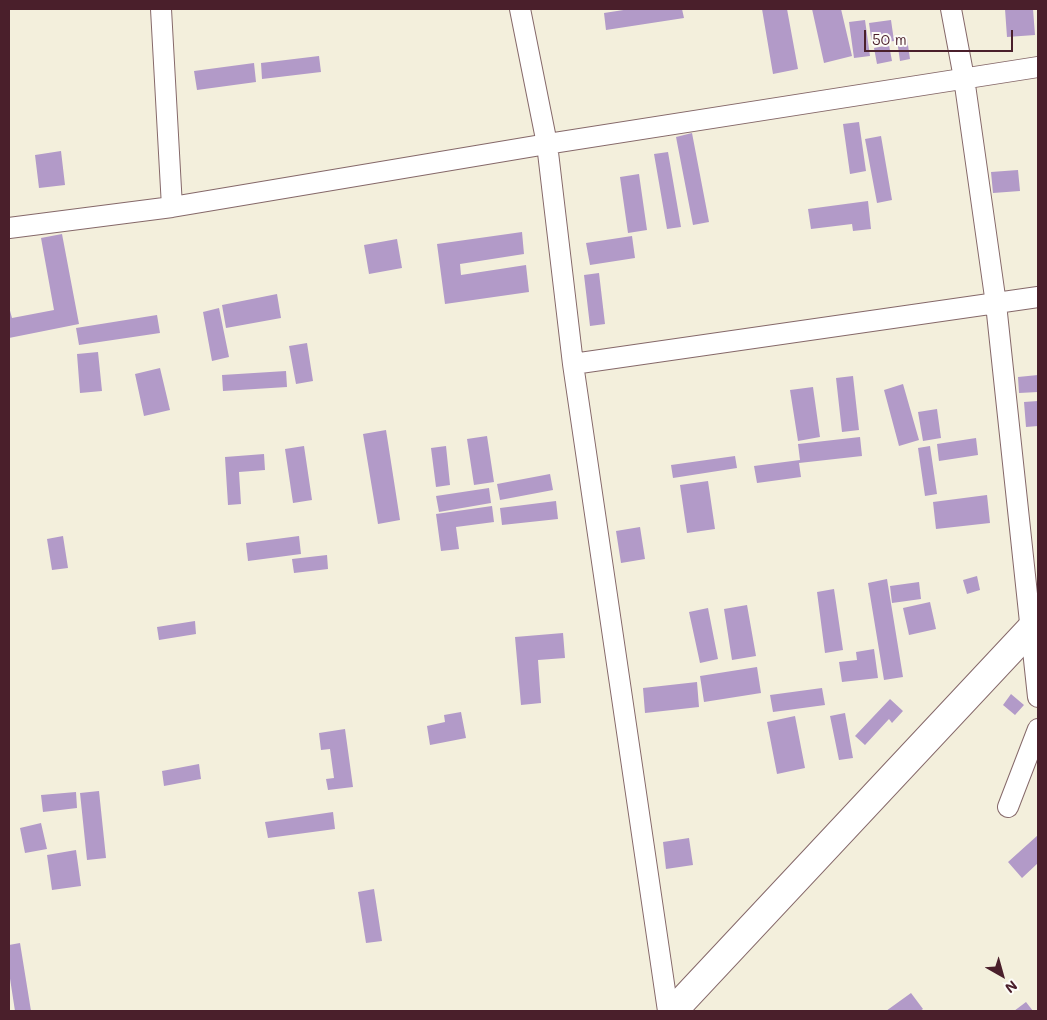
<!DOCTYPE html>
<html>
<head>
<meta charset="utf-8">
<style>
	body { margin:0 }
	#map { position:relative; width:1047px; height:1020px; overflow:hidden; background:#f3efdc; font-family:Mali,sans-serif }
	canvas { display:block }
	.frame { position:absolute; inset:0; border:10px solid #4a1f2b; pointer-events:none }
	.north { position:absolute; left:977px; top:950px; width:50px; height:50px; -webkit-text-stroke:4px #fdfcf7; paint-order:stroke; rotate:142deg; font-size:14px; font-weight:700; line-height:20px; text-align:center; color:#4a1f2b }
	.north::after { content:''; display:block; margin:auto; width:18px; height:22px; background:#4a1f2b; clip-path:polygon(50% 0,100% 100%,50% 72%,0 100%) }
	.scale { position:absolute; left:864px; top:30px; width:149px; height:22px; box-sizing:border-box; border:2px solid #4a1f2b; border-top:0; padding-left:6px; font-size:15px; line-height:18px; white-space:nowrap; color:#4a1f2b; -webkit-text-stroke:4px #fdfcf7; paint-order:stroke }
</style>
</head>
<body>
<div id="map">
<canvas width="1047" height="1020"></canvas>
<div class="frame"></div>
<div class="north">N</div>
<div class="scale">50 m</div>
</div>
<script>
const g = document.querySelector('canvas').getContext('2d');
g.lineJoin = 'round';
function fill(path, color) { g.fillStyle = color; g.fill(path, 'evenodd'); }
const poly = rows => new Path2D(rows.map(r => 'M' + r).join(''));
function trace(path, color, width, dash) { g.strokeStyle = color; g.lineWidth = width; g.lineCap = dash ? 'butt' : 'round'; g.setLineDash(dash || []); g.stroke(path); }
const building = poly([
	[630,9,682,9,684,18,606,30,604,13],
	[762,9,787,9,798,69,773,74],
	[812,9,841,9,852,56,824,63],
	[1005,9,1033,9,1035,35,1007,37],
	[865,20,870,56,854,58,849,22],
	[891,20,894,41,872,44,869,23],
	[907,38,910,59,900,61,897,40],
	[889,45,892,61,877,64,874,48],
	[319,56,321,72,262,79,261,63],
	[254,63,256,82,197,90,194,71],
	[859,122,866,171,850,174,843,124],
	[692,133,709,222,693,225,676,137],
	[881,136,892,200,877,203,865,139],
	[61,151,65,185,39,188,35,155],
	[668,152,681,227,667,229,654,154],
	[1018,170,1020,191,993,193,991,172],
	[639,174,647,230,628,233,620,177],
	[868,201,871,229,853,231,852,224,811,229,808,209],
	[522,232,524,254,460,264,461,275,526,265,529,292,445,304,437,244],
	[62,234,79,324,9,338,9,307,12,318,54,310,41,238],
	[632,236,635,258,590,265,586,243],
	[397,239,402,268,369,274,364,245],
	[599,273,605,324,590,326,584,275],
	[277,294,281,318,226,328,222,305],
	[219,308,229,357,212,361,203,312],
	[157,315,160,333,79,345,76,328],
	[307,343,313,381,296,384,289,346],
	[98,352,102,391,80,393,77,354],
	[160,368,170,410,144,416,135,374],
	[286,371,287,387,223,391,222,375],
	[1038,375,1038,392,1019,393,1018,377],
	[853,376,859,430,842,432,836,378],
	[903,384,919,440,899,446,884,390],
	[813,387,820,437,798,441,790,390],
	[1038,401,1038,426,1026,427,1024,402],
	[937,409,941,438,923,441,918,412],
	[386,430,400,520,378,524,363,434],
	[487,436,494,482,474,485,467,439],
	[860,437,862,456,799,463,801,477,757,483,754,466,800,460,798,444],
	[976,438,978,455,939,461,937,444],
	[304,446,312,500,293,503,285,449],
	[446,446,450,485,436,487,431,448],
	[930,446,937,494,925,496,918,448],
	[264,454,265,470,239,472,241,504,228,505,225,457],
	[735,456,737,468,673,478,671,465],
	[550,474,553,490,500,500,497,484],
	[708,481,715,529,687,533,680,485],
	[489,488,491,503,439,512,436,496],
	[987,495,990,523,936,529,933,502],
	[556,501,558,519,502,525,500,508],
	[492,506,494,522,456,527,459,549,441,551,436,514],
	[640,527,645,559,621,563,616,531],
	[63,536,68,568,52,570,47,539],
	[299,536,301,554,248,561,246,543],
	[327,555,328,569,294,573,292,559],
	[977,576,980,590,967,594,963,580],
	[887,579,903,677,884,680,868,583],
	[919,582,921,599,892,603,890,586],
	[834,589,843,650,825,653,817,592],
	[930,602,936,629,909,635,903,608],
	[747,605,756,656,732,660,724,609],
	[708,608,718,659,700,663,689,612],
	[195,621,196,634,159,640,157,627],
	[563,633,565,658,538,660,541,703,521,705,515,637],
	[874,649,878,678,842,682,839,662,857,660,856,652],
	[757,667,761,693,704,702,700,676],
	[697,682,699,707,645,713,643,688],
	[822,688,825,705,773,712,770,695],
	[1011,694,1024,705,1015,715,1003,705],
	[890,699,903,711,892,723,889,719,865,745,855,736],
	[461,712,466,738,430,745,427,726,445,722,444,715],
	[845,713,853,758,839,760,830,716],
	[795,716,805,768,777,774,767,722],
	[345,729,353,787,328,790,326,779,334,778,330,749,321,750,319,733],
	[199,764,201,779,164,786,162,771],
	[99,791,106,858,87,860,80,793],
	[76,792,77,808,43,812,41,795],
	[333,812,335,829,268,838,265,822],
	[41,823,47,849,25,853,20,828],
	[1038,835,1038,863,1022,878,1008,862],
	[689,838,693,865,666,869,663,842],
	[76,850,81,886,52,890,47,855],
	[374,889,382,941,366,943,358,892],
	[20,943,31,1011,15,1011,9,972,9,945],
	[911,993,923,1009,920,1011,886,1011],
	[1026,1002,1033,1011,1014,1011]
]);
const street = poly([
	[161,9,172,207],
	[520,9,547,144,573,364,668,1011],
	[951,9,964,78,996,304,1038,697],
	[9,228,172,207,547,144,1038,67],
	[573,364,1038,297],
	[1008,807,1038,729]
]);
const primary = poly([
	[673,1011,1038,621]
]);
fill(building, '#b29ac8');
trace(street, '#856869', 22);
trace(primary, '#856869', 30);
trace(street, '#fff', 20);
trace(primary, '#fff', 28);
</script>
</body>
</html>
